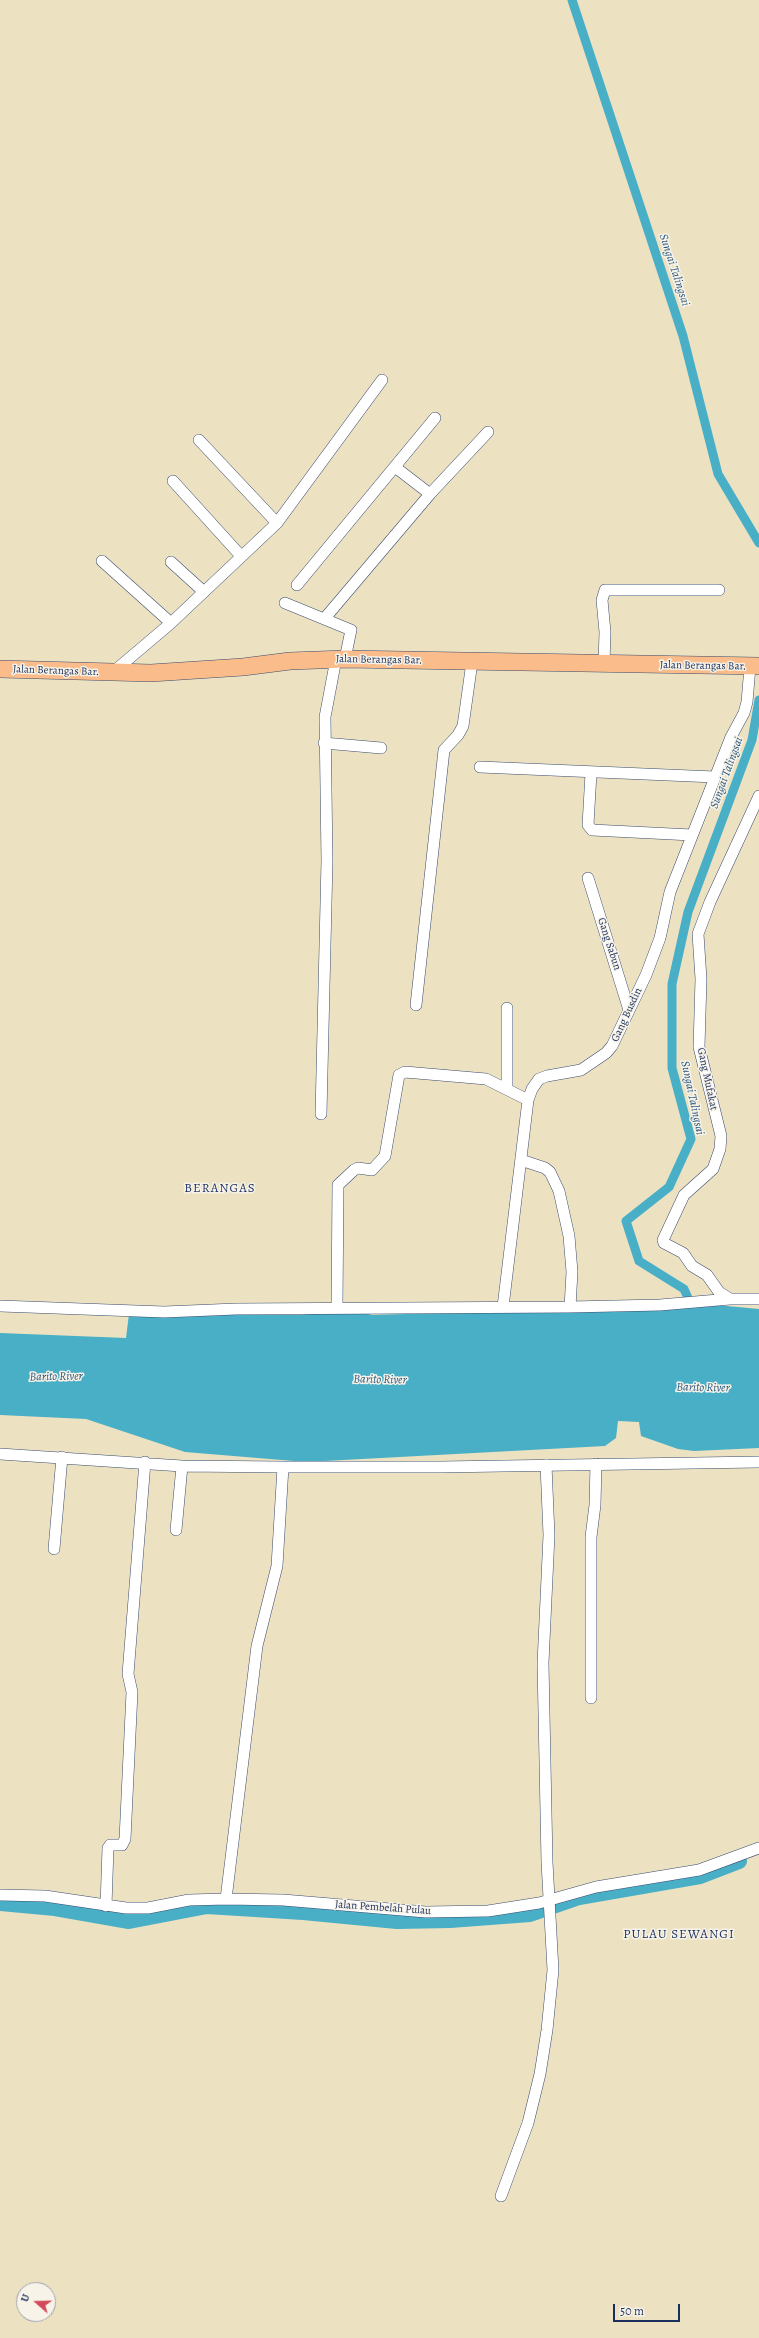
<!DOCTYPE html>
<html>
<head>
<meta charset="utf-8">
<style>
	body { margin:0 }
	#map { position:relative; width:759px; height:2338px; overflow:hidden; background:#ece2c2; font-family:Alegreya,serif }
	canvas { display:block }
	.north { position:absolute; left:16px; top:2282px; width:40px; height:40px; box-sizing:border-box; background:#f7f3e8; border:1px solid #9fa5b1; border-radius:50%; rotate:290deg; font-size:11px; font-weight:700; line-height:16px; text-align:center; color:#1b2f5e }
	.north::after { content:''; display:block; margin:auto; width:14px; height:18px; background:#d1495b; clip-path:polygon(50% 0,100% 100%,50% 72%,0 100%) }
	.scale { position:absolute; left:613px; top:2304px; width:67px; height:18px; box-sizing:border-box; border:2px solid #1b2f5e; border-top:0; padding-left:5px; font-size:12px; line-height:14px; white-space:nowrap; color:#1b2f5e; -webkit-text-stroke:3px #f7f3e8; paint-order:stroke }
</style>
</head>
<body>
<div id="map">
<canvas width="759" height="2338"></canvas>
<div class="north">U</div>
<div class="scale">50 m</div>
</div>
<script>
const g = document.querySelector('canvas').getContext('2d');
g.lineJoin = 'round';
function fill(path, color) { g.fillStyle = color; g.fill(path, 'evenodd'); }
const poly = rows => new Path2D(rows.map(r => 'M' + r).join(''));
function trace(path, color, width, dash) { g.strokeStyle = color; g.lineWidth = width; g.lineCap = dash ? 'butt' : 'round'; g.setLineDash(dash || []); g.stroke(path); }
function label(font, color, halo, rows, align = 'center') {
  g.font = font + ' Alegreya,serif'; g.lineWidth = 3; g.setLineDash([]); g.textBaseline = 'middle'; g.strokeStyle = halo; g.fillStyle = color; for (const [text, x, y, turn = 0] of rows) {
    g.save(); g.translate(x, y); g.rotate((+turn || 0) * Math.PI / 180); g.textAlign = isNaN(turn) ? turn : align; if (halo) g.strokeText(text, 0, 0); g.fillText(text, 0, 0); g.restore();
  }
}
const water = poly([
	[716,1305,759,1309,759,1448,694,1451,678,1449,641,1436,639,1422,618,1421,616,1438,605,1446,306,1462,185,1452,86,1419,0,1415,0,1333,126,1338,129,1314,300,1315,354,1310,372,1315]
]);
const canal = poly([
	[572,0,683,336,718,474,759,543],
	[692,1307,684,1289,639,1261,626,1221,669,1187,691,1139,672,1068,672,984,688,912,752,740,759,700]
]);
const river = poly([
	[0,1903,55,1908,129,1921,207,1906,303,1912,397,1921,450,1920,530,1914,579,1897,700,1876,739,1861]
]);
const street = poly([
	[199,440,277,523],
	[395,467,430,494],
	[173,481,241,556],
	[102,561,171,623],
	[171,562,204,592],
	[297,585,435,418],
	[285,603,351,630,345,659],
	[325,618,430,494,488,432],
	[604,664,605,632,602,600,605,590,719,590],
	[112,673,171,623,277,523,382,380],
	[324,743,381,748],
	[480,767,715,777],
	[591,773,588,825,592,830,692,835],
	[588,878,629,1010],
	[416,1005,444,750,458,735,463,726,472,662],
	[507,1008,507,1088],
	[321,1114,327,861,325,717,336,659],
	[521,1160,545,1168,550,1172,559,1191,569,1236,572,1272,570,1307],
	[730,1299,719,1292,707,1275,692,1266,683,1253,664,1243,663,1240,684,1195,713,1169,720,1149,721,1136,699,1047,701,979,698,934,710,902,759,796],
	[0,1306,164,1312,236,1309,570,1307,660,1305,730,1299,759,1299],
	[503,1307,528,1100,532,1089,539,1079,547,1076,581,1070,606,1053,612,1046,646,975,660,938,670,892,731,737,744,713,747,702,750,667],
	[337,1308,338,1185,354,1170,358,1168,372,1170,385,1156,399,1075,405,1072,486,1079,528,1100],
	[0,1454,182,1466,283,1467,440,1467,759,1462],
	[176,1530,182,1466],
	[54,1549,62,1457],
	[591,1698,591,1537,595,1505,596,1464],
	[0,1895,45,1896,126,1908,148,1908,189,1900,226,1899,283,1900,426,1912,488,1911,539,1903,596,1887,699,1870,759,1848],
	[226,1899,257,1646,277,1566,283,1467],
	[106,1906,108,1848,110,1845,122,1845,125,1839,132,1692,128,1674,145,1462],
	[501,2196,528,2123,540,2074,547,2030,553,1970,547,1862,543,1663,549,1535,546,1465]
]);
const primary = poly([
	[0,669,151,673,243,667,290,661,345,659,759,666]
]);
const streetNames = [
	["Jalan Berangas Bar.",379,660,1],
	["Jalan Berangas Bar.",703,666,1],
	["Jalan Berangas Bar.",56,671,2],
	["Gang Sabun",609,944,72],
	["Gang Busdin",627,1015,-65],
	["Gang Mufakat",707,1079,78],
	["Jalan Pembelah Pulau",383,1908,4]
];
const waterNames = [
	["Sungai Talingsai",674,270,72],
	["Sungai Talingsai",727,773,-70],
	["Sungai Talingsai",692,1098,78],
	["Barito River",56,1377,-1],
	["Barito River",380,1380,1],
	["Barito River",703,1388,1]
];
const quarterNames = [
	["BERANGAS",220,1189],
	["PULAU SEWANGI",679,1935]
];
fill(water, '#48afc7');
trace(canal, '#48afc7', 9);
trace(river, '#48afc7', 16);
trace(street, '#3a4a6d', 12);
trace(primary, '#3a4a6d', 18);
trace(street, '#fff', 11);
trace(primary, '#f9bc8a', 17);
label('11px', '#1b2f5e', '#f7f3e8', streetNames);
label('italic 12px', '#28557e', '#f7f3e8', waterNames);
g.letterSpacing = '1px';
label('13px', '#1b2f5e', '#f7f3e8', quarterNames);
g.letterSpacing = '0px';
</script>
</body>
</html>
